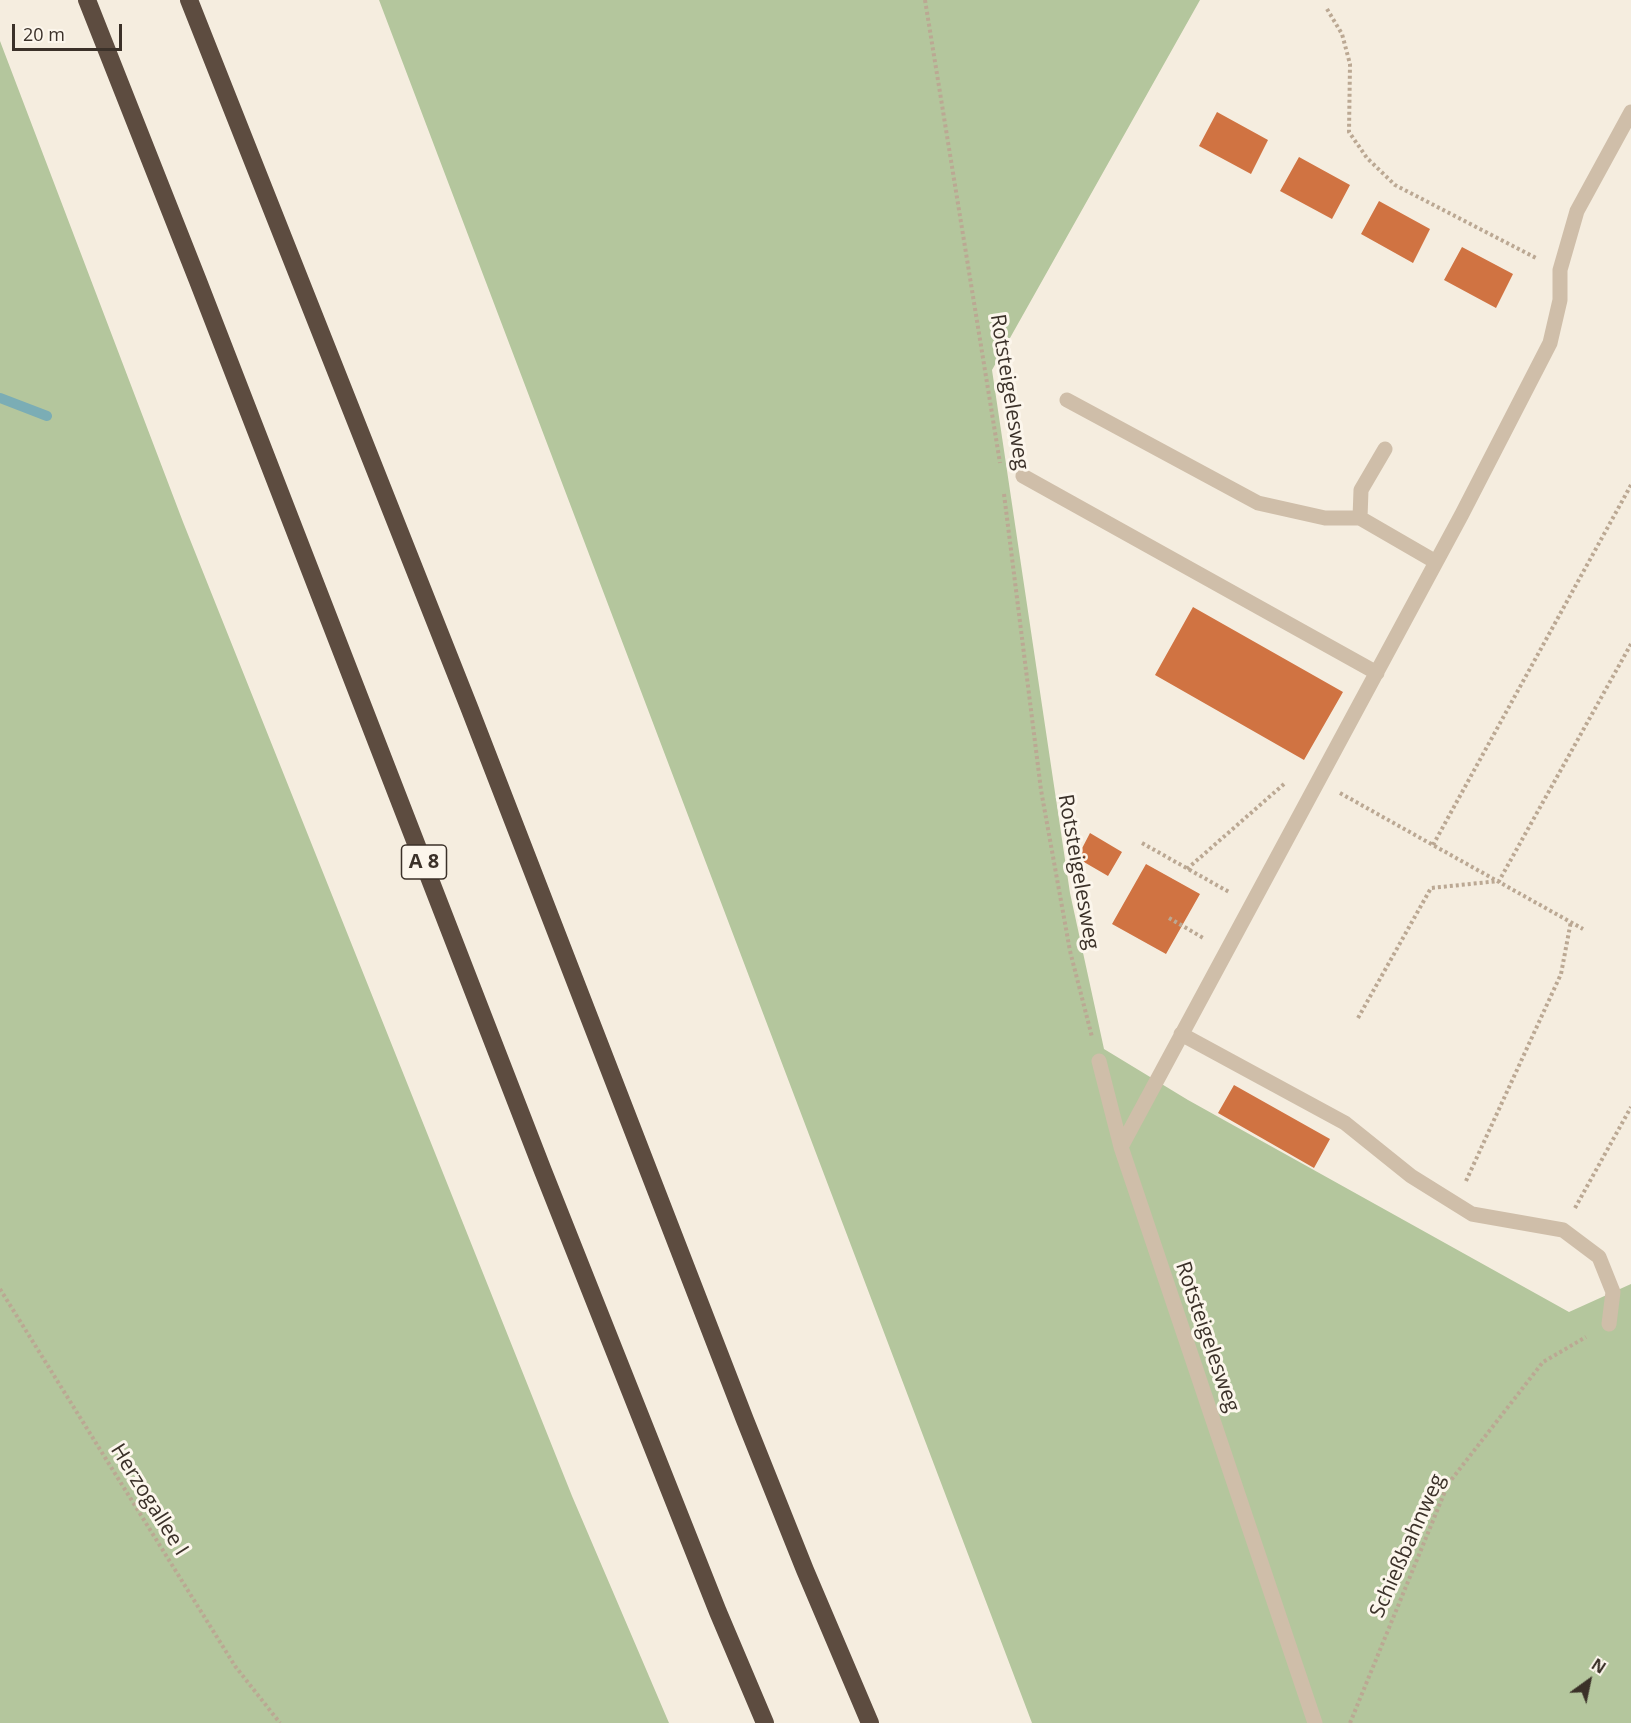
<!DOCTYPE html>
<html>
<head>
<meta charset="utf-8">
<style>
	body { margin:0 }
	#map { position:relative; width:1631px; height:1723px; overflow:hidden; background:#f5eddf; font-family:"Open Sans",sans-serif }
	canvas { display:block }
	.north { position:absolute; left:1559px; top:1651px; width:60px; height:60px; -webkit-text-stroke:4px #fcf6ec; paint-order:stroke; rotate:33deg; font-size:16px; font-weight:700; line-height:24px; text-align:center; color:#3b3129 }
	.north::after { content:''; display:block; margin:auto; width:21px; height:27px; background:#3b3129; clip-path:polygon(50% 0,100% 100%,50% 72%,0 100%) }
	.scale { position:absolute; left:12px; top:24px; width:110px; height:27px; box-sizing:border-box; border:3px solid #3b3129; border-top:0; padding-left:8px; font-size:18px; line-height:21px; white-space:nowrap; color:#3b3129; -webkit-text-stroke:4px #fcf6ec; paint-order:stroke }
</style>
</head>
<body>
<div id="map">
<canvas width="1631" height="1723"></canvas>
<div class="north">N</div>
<div class="scale">20 m</div>
</div>
<script>
const g = document.querySelector('canvas').getContext('2d');
g.lineJoin = 'round';
function fill(path, color) { g.fillStyle = color; g.fill(path, 'evenodd'); }
const poly = rows => new Path2D(rows.map(r => 'M' + r).join(''));
function trace(path, color, width, dash) { g.strokeStyle = color; g.lineWidth = width; g.lineCap = dash ? 'butt' : 'round'; g.setLineDash(dash || []); g.stroke(path); }
function label(font, color, halo, rows, align = 'center') {
  g.font = font + ' "Open Sans",sans-serif'; g.lineWidth = 6; g.setLineDash([]); g.textBaseline = 'middle'; g.strokeStyle = halo; g.fillStyle = color; for (const [text, x, y, turn = 0] of rows) {
    g.save(); g.translate(x, y); g.rotate((+turn || 0) * Math.PI / 180); g.textAlign = isNaN(turn) ? turn : align; if (halo) g.strokeText(text, 0, 0); g.fillText(text, 0, 0); g.restore();
  }
}
const green = poly([
	[379,0,1200,0,992,370,1070,893,1104,1049,1188,1100,1569,1312,1631,1284,1631,1723,1032,1723],
	[0,41,183,522,572,1496,669,1723,0,1723]
]);
const stream = poly([
	[0,398,47,416]
]);
const building = poly([
	[1217,112,1268,140,1251,174,1199,146],
	[1299,157,1350,185,1332,219,1280,191],
	[1379,201,1430,229,1413,263,1361,234],
	[1462,247,1513,274,1496,308,1444,280],
	[1193,607,1343,692,1304,760,1155,675],
	[1090,833,1122,852,1108,876,1077,858],
	[1146,864,1200,894,1166,954,1112,924],
	[1234,1085,1330,1139,1314,1168,1218,1113]
]);
const path = poly([
	[925,0,1000,463],
	[1327,9,1342,34,1350,64,1349,132,1367,158,1395,185,1538,259],
	[1004,494,1041,790,1070,951,1092,1037],
	[1340,793,1583,929],
	[1142,843,1229,892],
	[1433,845,1631,485],
	[1187,869,1284,784],
	[1169,918,1205,939],
	[1358,1018,1431,888,1499,881,1631,644],
	[1466,1181,1561,974,1571,921],
	[1575,1208,1631,1107],
	[0,1289,235,1666,280,1723],
	[1350,1723,1448,1484,1543,1362,1586,1337]
]);
const service = poly([
	[1067,400,1258,503,1325,518,1360,518,1436,562],
	[1023,476,1377,673],
	[1360,518,1361,490,1385,449],
	[1181,1034,1345,1123,1411,1176,1472,1214,1563,1230,1599,1257,1613,1292,1609,1324],
	[1099,1061,1121,1147,1315,1723],
	[1121,1147,1462,514,1550,343,1560,300,1560,270,1577,211,1631,112]
]);
const motorway = poly([
	[87,0,198,281,543,1171,718,1612,765,1723],
	[189,0,469,707,745,1420,805,1570,870,1723]
]);
const shields = [
	[424,862,45]
];
const shieldNames = [
	["A 8",424,862]
];
const streetNames = [
	["Rotsteigelesweg",1009,392,81],
	["Rotsteigelesweg",1078,872,80],
	["Rotsteigelesweg",1207,1337,71],
	["Herzogallee I",149,1500,58],
	["Schießbahnweg",1408,1546,-66]
];
fill(green, '#b4c69d');
trace(stream, '#7badb5', 10);
fill(building, '#d07342');
trace(path, '#bba893', 4, [3, 3]);
trace(service, '#cfbea9', 15);
trace(motorway, '#5d4c40', 18);
for (const [x, y, w] of shields) { const box = new Path2D(); box.roundRect(x - w / 2, y - 17, w, 34, 4.5); g.fillStyle = '#fcf6ec'; g.fill(box); trace(box, '#3b3129', 1.5); }
label('bold 20px', '#3b3129', null, shieldNames);
label('21px', '#3b3129', '#fcf6ec', streetNames);
</script>
</body>
</html>
